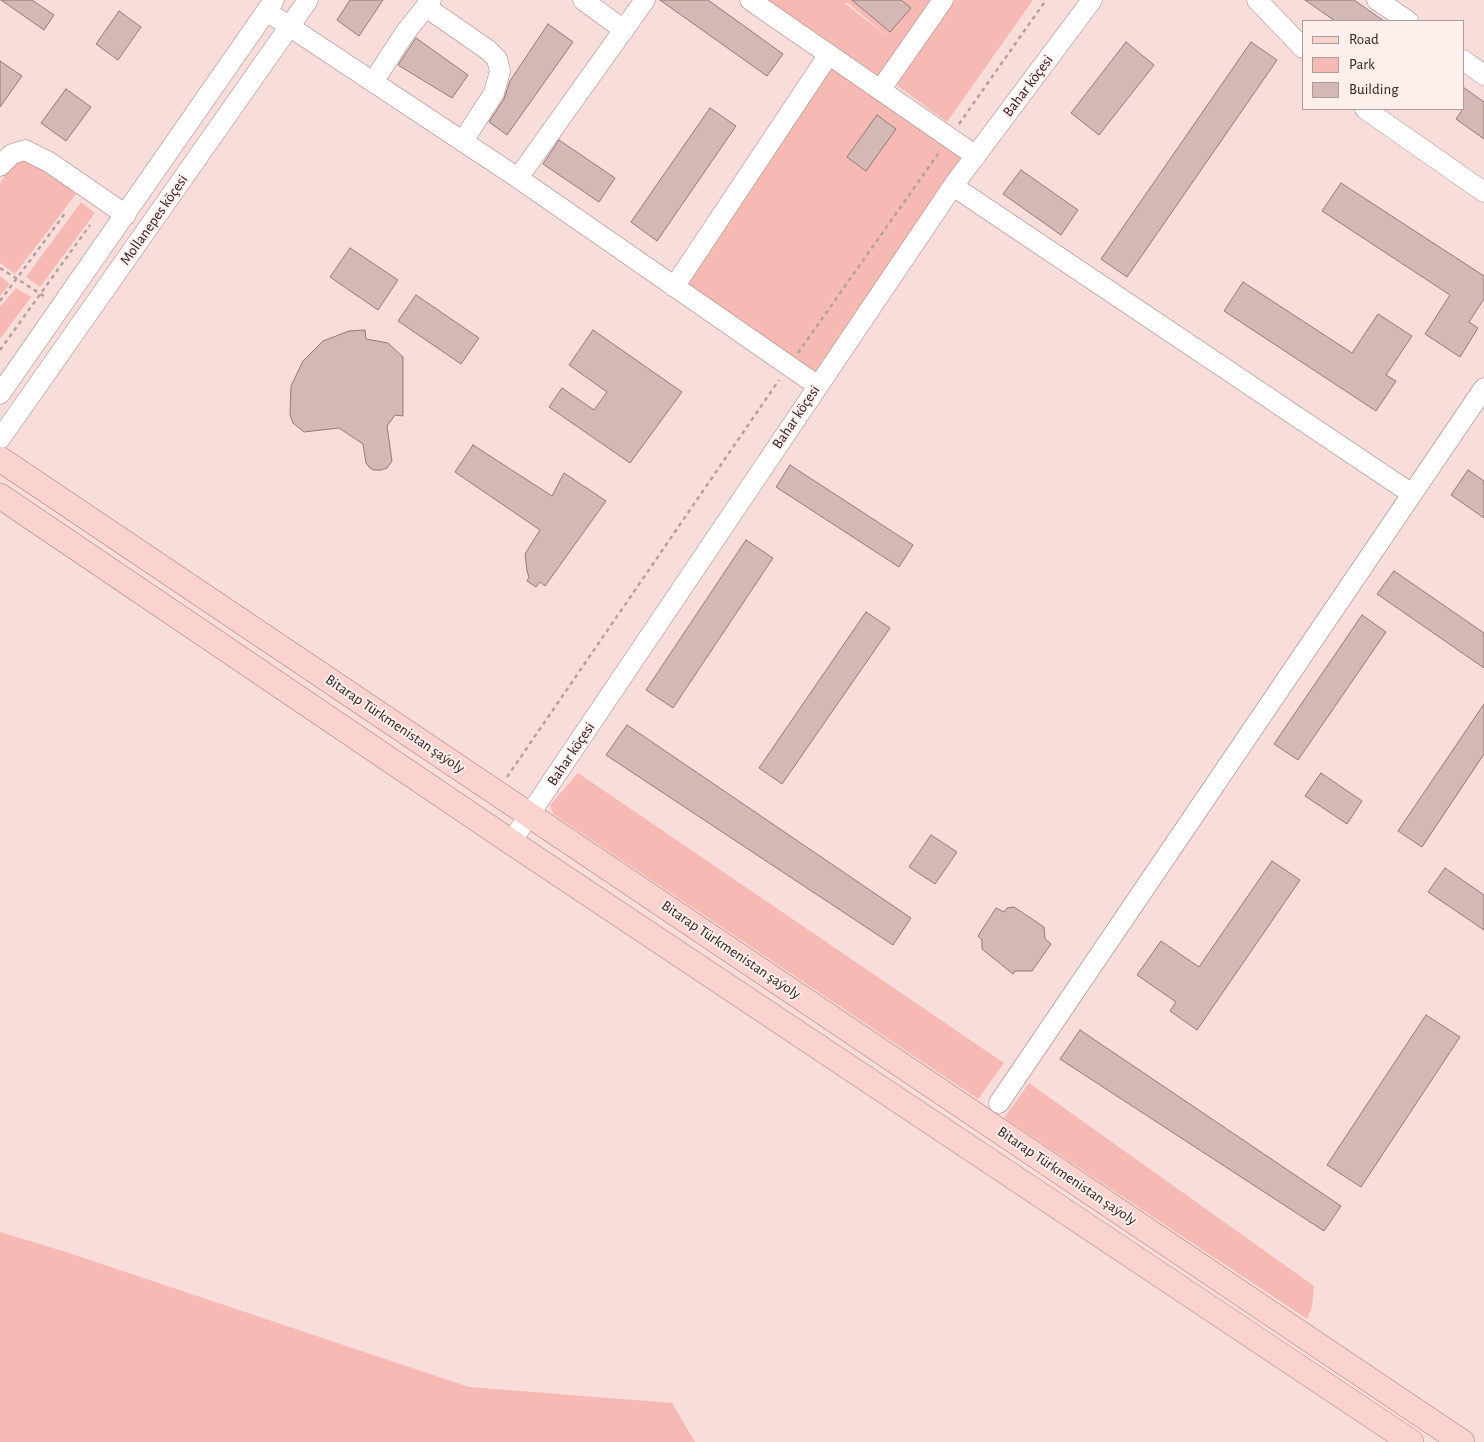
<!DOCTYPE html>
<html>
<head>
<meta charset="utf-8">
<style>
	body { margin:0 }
	#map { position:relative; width:1484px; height:1442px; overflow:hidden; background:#f9dddb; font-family:"Alegreya Sans",sans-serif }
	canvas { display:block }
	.legend { position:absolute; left:1302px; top:20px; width:162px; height:90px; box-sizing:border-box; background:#feeeec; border:1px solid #aa9c9b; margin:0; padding:6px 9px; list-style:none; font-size:15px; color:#2c2221 }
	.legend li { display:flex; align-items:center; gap:10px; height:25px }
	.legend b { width:25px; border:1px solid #aa9c9b }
</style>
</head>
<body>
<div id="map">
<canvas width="1484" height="1442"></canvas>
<ul class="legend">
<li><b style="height:6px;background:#fad2ce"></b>Road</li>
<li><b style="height:14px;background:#f6b9b4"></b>Park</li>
<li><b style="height:14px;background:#d3b8b6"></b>Building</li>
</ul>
</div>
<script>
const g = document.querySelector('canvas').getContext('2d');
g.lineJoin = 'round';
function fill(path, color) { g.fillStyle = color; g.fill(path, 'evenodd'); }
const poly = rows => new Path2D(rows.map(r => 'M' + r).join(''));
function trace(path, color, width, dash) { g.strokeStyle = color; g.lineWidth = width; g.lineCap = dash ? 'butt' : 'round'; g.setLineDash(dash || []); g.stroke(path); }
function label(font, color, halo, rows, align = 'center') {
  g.font = font + ' "Alegreya Sans",sans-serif'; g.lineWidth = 4; g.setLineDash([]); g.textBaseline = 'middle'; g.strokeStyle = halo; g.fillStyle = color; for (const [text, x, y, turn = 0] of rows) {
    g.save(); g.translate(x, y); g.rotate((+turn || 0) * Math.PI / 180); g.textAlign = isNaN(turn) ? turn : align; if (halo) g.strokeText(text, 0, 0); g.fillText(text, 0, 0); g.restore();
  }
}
const green = poly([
	[750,0,943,0,881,89],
	[844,3,848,3,892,40],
	[955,0,1033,0,947,122,895,84],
	[823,59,966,155,816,376,674,280],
	[24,154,76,194,15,274,0,263,0,183,14,161],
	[81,202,95,213,40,287,26,277],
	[0,276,10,284,0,296],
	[16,288,31,297,0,339,0,307],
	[578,773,1004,1063,978,1099,553,814,550,805],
	[1029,1083,1314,1286,1312,1307,1307,1319,1004,1118],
	[0,1232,69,1253,469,1387,672,1403,695,1442,0,1442]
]);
const building = poly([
	[1,0,32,0,54,15,44,30,1,0],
	[350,0,383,0,359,36,337,20,350,0],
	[660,0,708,0,783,54,767,76,660,0],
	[852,0,901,0,911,8,890,32,852,0],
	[1305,0,1354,0,1384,21,1335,21,1305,0],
	[119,11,141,27,118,60,96,44,119,11],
	[548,24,573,42,507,135,489,122,504,99,510,81,548,24],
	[416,38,468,75,452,98,398,65,416,38],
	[1126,42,1154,65,1099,135,1071,113,1126,42],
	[1251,42,1277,60,1127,277,1101,259,1251,42],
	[0,61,22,76,0,107,0,61],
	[1463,87,1484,102,1484,139,1456,119,1463,109,1463,87],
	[66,89,91,107,66,141,41,123,66,89],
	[710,108,736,126,657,241,631,222,710,108],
	[877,115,896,129,866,171,847,157,877,115],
	[559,140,615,178,599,202,543,164,559,140],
	[1021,170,1078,210,1061,235,1003,194,1021,170],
	[1341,183,1484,276,1484,299,1469,322,1478,328,1460,357,1425,334,1450,295,1322,211,1341,183],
	[350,248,398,280,378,310,330,277,350,248],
	[1243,282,1352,353,1378,314,1412,336,1386,375,1396,381,1376,411,1224,311,1243,282],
	[416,295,479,338,461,364,398,321,416,295],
	[365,330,366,339,388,343,403,357,403,416,395,415,387,426,392,461,387,468,381,470,373,470,369,467,366,463,363,444,339,428,304,432,293,423,290,415,291,386,303,361,323,341,349,331,365,330],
	[593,330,682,392,630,463,549,407,562,388,594,410,607,392,569,365,593,330],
	[473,445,552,496,564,473,606,501,545,586,540,582,536,587,527,581,529,577,527,571,525,554,540,530,455,472,473,445],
	[790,465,913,545,899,567,776,487,790,465],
	[1468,470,1484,481,1484,518,1451,495,1468,470],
	[746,540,773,558,673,708,646,690,746,540],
	[1394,571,1484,633,1484,668,1377,594,1394,571],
	[866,612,890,628,782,784,759,768,866,612],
	[1362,615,1386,632,1298,760,1274,744,1362,615],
	[1484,704,1484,754,1422,847,1398,831,1484,704],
	[627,725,911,918,893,945,606,755,627,725],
	[1321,773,1362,801,1347,824,1305,796,1321,773],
	[931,835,957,852,935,884,909,867,931,835],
	[1272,861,1300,880,1197,1030,1170,1011,1176,1002,1137,975,1161,941,1199,967,1272,861],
	[1445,868,1484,895,1484,930,1428,892,1445,868],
	[1014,907,1044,927,1045,939,1051,944,1032,971,1015,971,1013,974,982,949,982,940,978,936,996,908,1004,912,1007,908,1014,907],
	[1426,1015,1460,1037,1361,1187,1327,1165,1426,1015],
	[1080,1030,1341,1206,1324,1231,1060,1059,1080,1030]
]);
const path = poly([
	[959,124,1046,0],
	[0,268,47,298],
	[0,301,66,212],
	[0,350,90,225],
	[798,353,940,151],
	[507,777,779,380]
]);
const minor = poly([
	[583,0,624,30],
	[750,0,976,156],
	[1257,0,1303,48],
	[1377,0,1408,21],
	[426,7,488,50,497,59,500,71,494,93,463,141],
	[266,11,518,178,818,386],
	[1463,60,1484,75],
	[373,82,405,33,431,0],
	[881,89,943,0],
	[1365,109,1484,192],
	[0,166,12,154,25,150,49,162,126,215],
	[518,178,645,0],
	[953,186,1412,494],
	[674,287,829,54],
	[0,394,274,0],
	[0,439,308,0],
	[511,842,953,186,1092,0],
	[999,1103,1484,388]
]);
const major = poly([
	[0,459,1462,1442],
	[0,496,511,842,1411,1442]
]);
const streetNames = [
	["Bahar köçesi",1028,86,-53],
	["Mollanepes köçesi",154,220,-55],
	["Bahar köçesi",796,417,-56],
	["Bitarap Türkmenistan şaýoly",395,724,34],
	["Bahar köçesi",571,754,-56],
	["Bitarap Türkmenistan şaýoly",731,950,34],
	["Bitarap Türkmenistan şaýoly",1067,1176,34]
];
fill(green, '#f6b9b4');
fill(building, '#d3b8b6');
trace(building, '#927a77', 1);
trace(minor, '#9d8481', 21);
trace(major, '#af817d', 26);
trace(path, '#b6a09e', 2.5, [4, 4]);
trace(minor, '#fff', 20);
trace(major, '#fad2ce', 25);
label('15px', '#2c2221', '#feeeec', streetNames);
</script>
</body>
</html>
